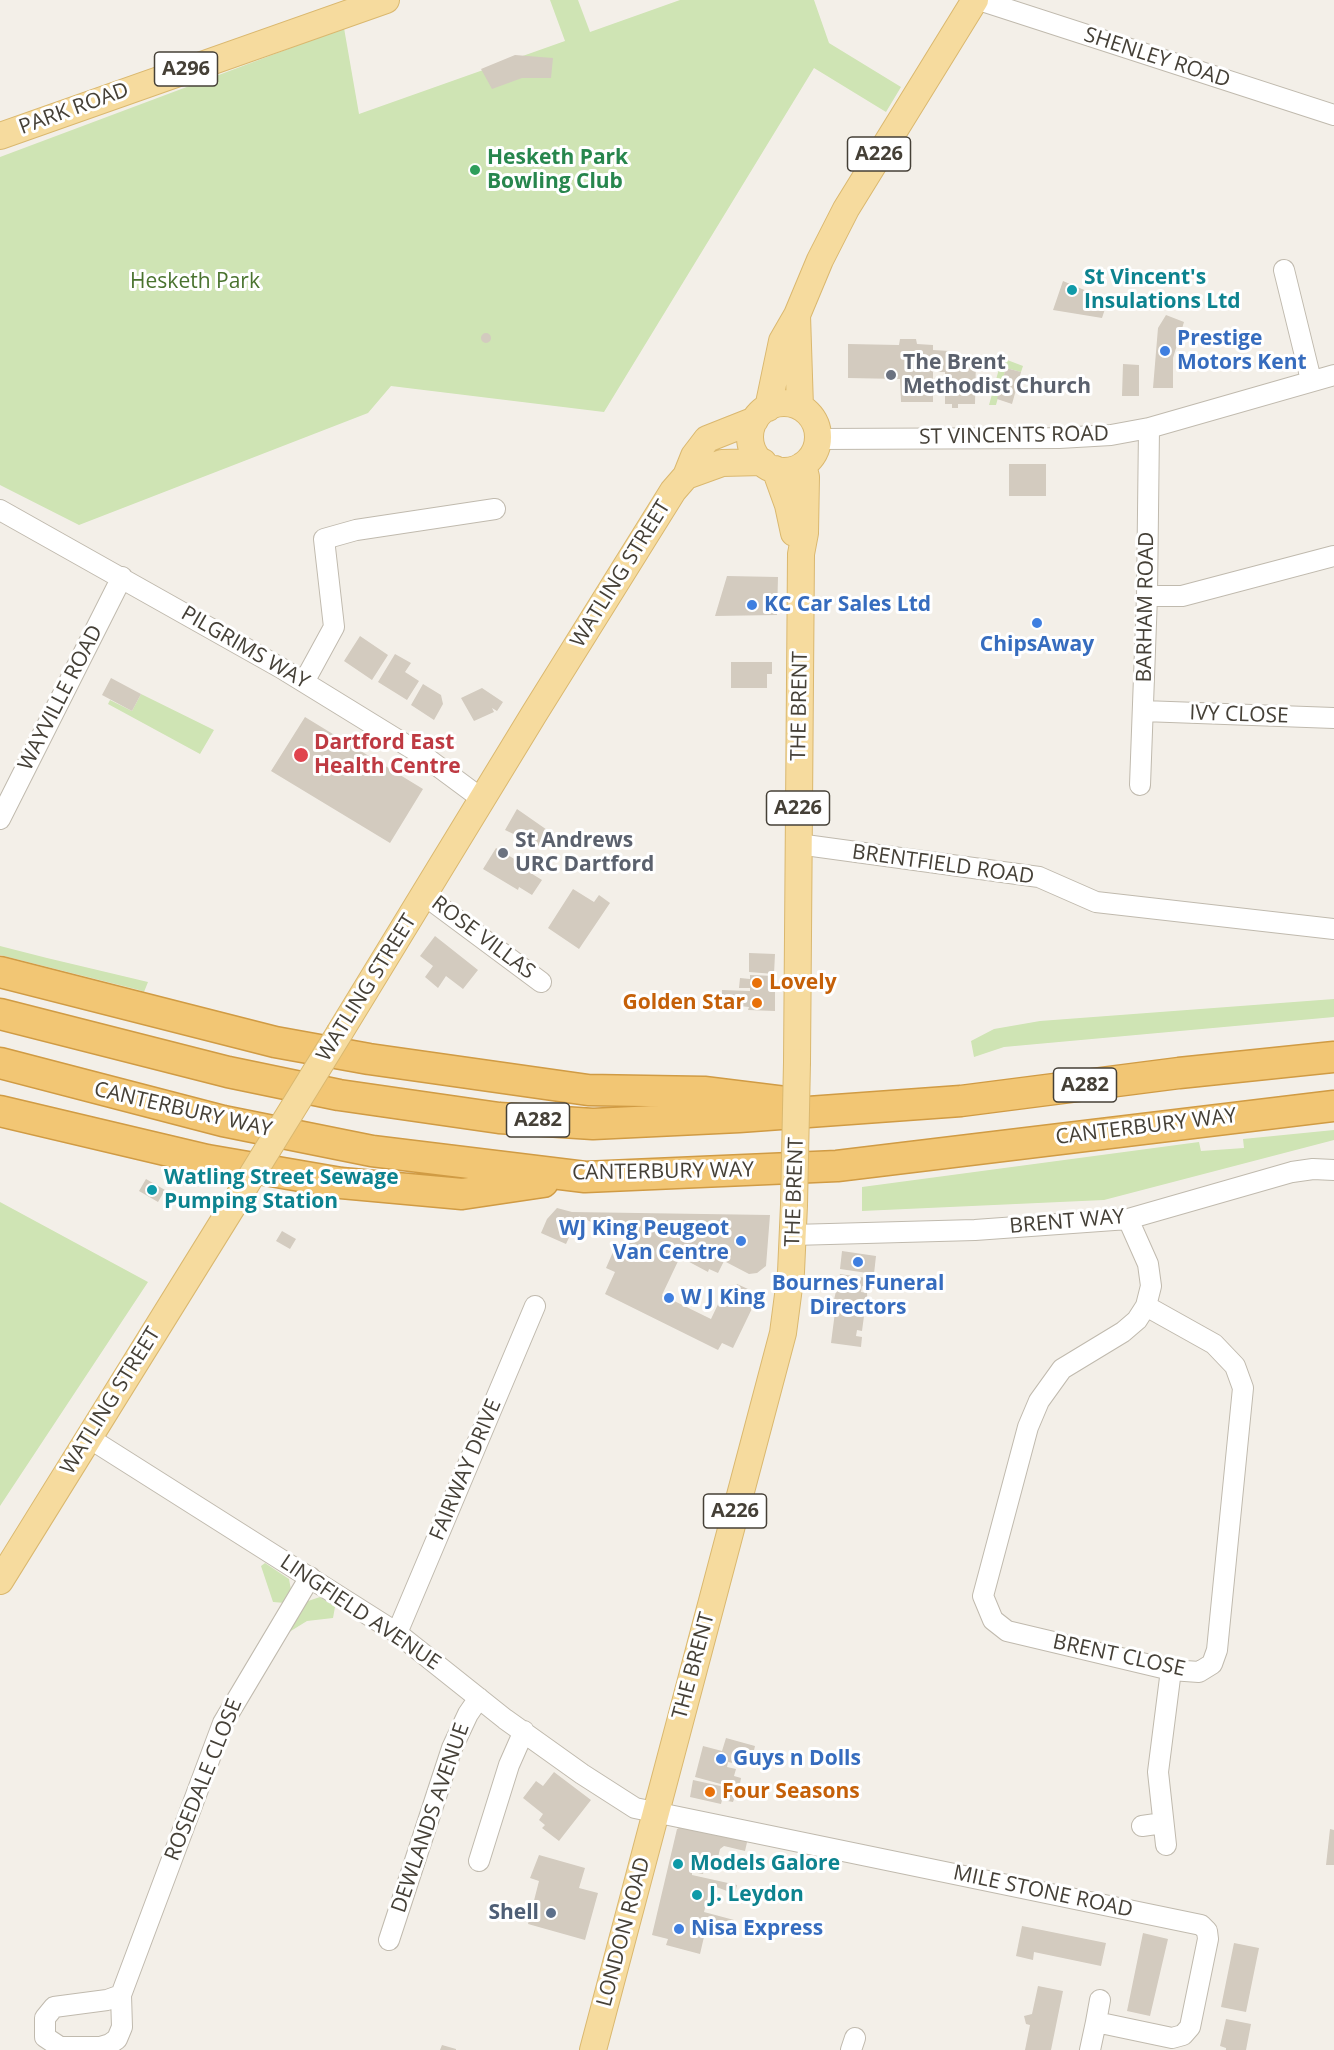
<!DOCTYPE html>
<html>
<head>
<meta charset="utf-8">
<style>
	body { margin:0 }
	canvas { display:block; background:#f3efe8 }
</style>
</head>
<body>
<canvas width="1334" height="2050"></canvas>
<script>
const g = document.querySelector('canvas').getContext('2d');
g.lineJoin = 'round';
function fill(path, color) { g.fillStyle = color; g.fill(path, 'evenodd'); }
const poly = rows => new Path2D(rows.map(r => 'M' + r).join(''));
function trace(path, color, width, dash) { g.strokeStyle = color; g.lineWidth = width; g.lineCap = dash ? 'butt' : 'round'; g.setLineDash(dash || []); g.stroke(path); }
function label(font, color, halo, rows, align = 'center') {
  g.font = font + ' "Open Sans",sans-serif'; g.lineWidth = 6; g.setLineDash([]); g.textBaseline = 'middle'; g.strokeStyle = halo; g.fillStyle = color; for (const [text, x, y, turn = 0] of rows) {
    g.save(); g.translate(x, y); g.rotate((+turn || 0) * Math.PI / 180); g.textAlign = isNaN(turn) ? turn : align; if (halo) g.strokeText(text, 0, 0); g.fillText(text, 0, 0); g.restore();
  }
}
const green = poly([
	[550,0,578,0,590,32,680,0,814,0,829,43,901,87,886,112,814,68,604,412,391,386,368,413,79,525,0,485,0,157,344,28,359,114,565,41],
	[1002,358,1023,366,1021,372,1006,368,996,405,989,405],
	[141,694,214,730,200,754,108,704,110,700,132,711],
	[0,946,47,958,148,982,144,992,139,990,0,955],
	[1334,999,1334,1017,1004,1047,974,1057,971,1041,994,1029,1040,1021],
	[1334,1130,1334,1140,1104,1200,862,1211,862,1187,1199,1142,1201,1151,1244,1148,1243,1139],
	[0,1202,148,1282,0,1506],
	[265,1563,289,1579,291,1590,285,1603,273,1602,261,1566],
	[320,1597,335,1607,333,1618,307,1621,286,1634,305,1602]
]);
const building = poly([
	[515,55,553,58,551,78,522,78,492,89,481,69],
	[1063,281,1108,300,1102,318,1053,310],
	[1166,315,1184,322,1173,358,1173,388,1153,388,1158,328],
	'481 338a5 5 0 1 1 10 0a5 5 0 1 1-10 0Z',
	[900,339,916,339,917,344,933,345,933,350,950,351,950,355,976,360,975,404,958,404,958,408,952,408,952,404,945,404,945,372,933,372,933,402,901,402,900,379,848,378,848,344,899,345],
	[1123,364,1139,365,1139,396,1122,396],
	[1006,368,1021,372,1012,404,997,399],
	[1009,464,1046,464,1046,496,1009,496],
	[727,576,778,577,777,615,715,616],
	[360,636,388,655,372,680,344,661],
	[395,654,411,663,405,672,419,681,407,700,378,682],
	[731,662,772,662,772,674,767,674,767,688,731,688],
	[111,678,141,694,132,711,102,695],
	[423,684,441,695,443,704,434,720,411,705],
	[482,688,503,702,497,711,492,708,494,712,474,721,461,698],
	[305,717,423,789,390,843,271,771],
	[517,809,550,832,541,847,505,830],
	[496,848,531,869,529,872,542,880,532,895,519,887,518,890,483,869],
	[573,889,594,902,599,895,610,903,579,949,548,928],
	[435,936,478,970,463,989,446,976,438,988,425,977,433,966,420,956],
	[749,953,775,954,774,974,749,972],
	[750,975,775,976,775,1011,748,1010,749,1007,739,1006,740,998,722,997,722,990,750,991,750,988,739,988,740,978,750,979],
	[146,1179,165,1190,158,1202,139,1191],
	[557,1208,572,1212,770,1215,766,1266,757,1273,749,1274,724,1261,718,1273,709,1269,708,1272,680,1257,662,1295,711,1319,721,1298,729,1302,737,1284,759,1294,733,1348,722,1343,718,1350,605,1294,615,1272,606,1268,613,1252,622,1256,631,1237,614,1228,613,1233,579,1216,566,1244,541,1233,547,1219],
	[282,1231,296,1239,290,1249,276,1241],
	[842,1251,876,1256,874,1274,840,1269],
	[840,1274,873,1279,871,1288,862,1286,861,1292,867,1293,868,1309,833,1304],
	[835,1312,864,1316,862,1331,857,1330,856,1336,862,1337,861,1347,831,1343],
	[726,1738,755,1746,752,1759,744,1756,742,1765,728,1762,727,1767,736,1769,734,1776,741,1778,739,1789,695,1777,703,1746,722,1751],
	[554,1772,591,1800,559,1841,542,1828,545,1825,539,1820,543,1814,523,1798,536,1781,543,1786],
	[693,1780,725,1787,724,1790,736,1793,733,1802,722,1800,721,1804,690,1797],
	[683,1826,748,1838,745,1851,724,1846,720,1849,715,1870,705,1868,703,1874,692,1872,692,1875,737,1885,735,1894,711,1885,704,1912,734,1920,732,1930,707,1924,700,1954,666,1945,668,1939,652,1935,677,1829],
	[1330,1829,1334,1830,1334,1865,1326,1865],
	[539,1855,585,1868,579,1888,598,1893,585,1940,528,1924,539,1881,530,1878],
	[1022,1926,1106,1943,1101,1966,1034,1952,1033,1960,1016,1956],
	[1143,1933,1168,1939,1150,2016,1127,2011],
	[1234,1943,1259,1948,1246,2012,1221,2007],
	[1038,1986,1063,1991,1051,2050,1025,2050,1030,2025,1026,2024,1024,2016,1032,2014],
	[1226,2019,1251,2024,1246,2050,1226,2050,1226,2048,1220,2046],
	[442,2045,456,2049,456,2050,440,2050]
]);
const minor = poly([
	[979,0,1334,115],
	[1284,270,1311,380],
	[818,439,1059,438,1111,435,1149,428,1334,375],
	[0,510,281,668,424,756,482,799],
	[1147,596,1182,596,1334,556],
	[304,682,334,627,324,539,356,530,495,509],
	[1143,711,1334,718],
	[1140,785,1147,596,1149,428],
	[0,819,122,577],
	[798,844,1039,877,1096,902,1334,929],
	[424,895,541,982],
	[1128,1219,1148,1264,1151,1286,1146,1306,1214,1344,1235,1366,1243,1388,1217,1650,1212,1664,1199,1672,1171,1670,1007,1631,993,1620,983,1596,1028,1427,1039,1401,1062,1369,1123,1332,1137,1320,1146,1306],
	[793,1235,975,1230,1128,1219,1292,1172,1313,1169,1334,1170],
	[89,1438,397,1633,505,1719,582,1774,635,1808,1201,1925,1207,1931,1208,1939,1190,2027,1183,2035,1172,2038,1096,2022,1090,2050],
	[397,1633,535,1306],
	[1142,1826,1163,1823],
	[1166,1845,1158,1772,1171,1670],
	[479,1861,509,1765,524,1731],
	[389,1940,452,1748,468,1714,479,1698],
	[121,1995,122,2027,117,2039,110,2044,100,2047,60,2047,45,2037,45,2018,54,2007,107,2000,121,1995,223,1723,310,1577],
	[1096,2022,1100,2000],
	[851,2050,855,2038]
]);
const major = poly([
	[0,136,386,0],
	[797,315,800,407],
	'750 437a34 34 0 1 1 68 0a34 34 0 1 1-68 0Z',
	[768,408,782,341,797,315,820,260,846,209,975,0],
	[775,469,788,505,794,533],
	[686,476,722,463,763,462],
	[340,1032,534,714,673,491,686,476,694,456,707,439,755,420],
	[797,1062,801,554,805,533,806,477,803,465],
	[0,1581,239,1196],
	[593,2050,783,1333,791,1272,794,1205]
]);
const highway = poly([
	[0,972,275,1042,369,1059,588,1090,704,1092,785,1102],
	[0,1014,228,1072,339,1095,499,1118,593,1124,739,1117,961,1101,1179,1073,1334,1057],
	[0,1063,223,1121,372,1151,585,1177,837,1166,1334,1106],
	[0,1111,207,1160,341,1183,462,1194,543,1182]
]);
const majorBridge = poly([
	[239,1196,340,1032],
	[794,1205,797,1062]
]);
const markers = [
	[475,170,6,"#2e9e5b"],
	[1072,290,6,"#0f9aa8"],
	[1165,351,6,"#3f7fe0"],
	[891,375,6,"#6b7280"],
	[752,605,6,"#3f7fe0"],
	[1037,623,6,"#3f7fe0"],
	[301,755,8,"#e0444e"],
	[503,853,6,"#6b7280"],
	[757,983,6,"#e8710a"],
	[757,1003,6,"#e8710a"],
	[152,1190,6,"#0f9aa8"],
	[741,1241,6,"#3f7fe0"],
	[858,1262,6,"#3f7fe0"],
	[669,1298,6,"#3f7fe0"],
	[721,1759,6,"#3f7fe0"],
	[710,1792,6,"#e8710a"],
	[678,1864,6,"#0f9aa8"],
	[697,1895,6,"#0f9aa8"],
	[551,1913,6,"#5c6f8a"],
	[679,1929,6,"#3f7fe0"]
];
const shields = [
	[186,69,63],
	[879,154,63],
	[798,808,63],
	[1085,1085,63],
	[538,1120,63],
	[735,1511,63]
];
const shieldNames = [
	["A296",186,69],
	["A226",879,154],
	["A226",798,808],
	["A282",1085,1085],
	["A282",538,1120],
	["A226",735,1511]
];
const streetNames = [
	["SHENLEY ROAD",1157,58,18],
	["PARK ROAD",74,109,-20],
	["ST VINCENTS ROAD",1014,436,-1],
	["WATLING STREET",621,574,-58],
	["BARHAM ROAD",1146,607,-89],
	["PILGRIMS WAY",245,648,30],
	["WAYVILLE ROAD",61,698,-63],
	["THE BRENT",800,706,-89],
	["IVY CLOSE",1239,715,2],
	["BRENTFIELD ROAD",943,865,8],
	["ROSE VILLAS",483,938,37],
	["WATLING STREET",367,988,-58],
	["CANTERBURY WAY",183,1110,13],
	["CANTERBURY WAY",1146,1127,-7],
	["CANTERBURY WAY",663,1172,-1],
	["THE BRENT",795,1192,-88],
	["BRENT WAY",1067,1222,-5],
	["WATLING STREET",111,1401,-58],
	["FAIRWAY DRIVE",466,1470,-67],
	["LINGFIELD AVENUE",360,1613,34],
	["BRENT CLOSE",1119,1656,12],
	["THE BRENT",694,1666,-75],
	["ROSEDALE CLOSE",204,1780,-68],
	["DEWLANDS AVENUE",431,1818,-71],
	["MILE STONE ROAD",1043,1892,12],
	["LONDON ROAD",624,1932,-75]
];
const leisureNames = [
	["Hesketh Park",487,158],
	["Bowling Club",487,182]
];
const cultureNames = [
	["St Vincent's",1084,278],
	["Insulations Ltd",1084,302],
	["Watling Street Sewage",164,1178],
	["Pumping Station",164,1202],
	["Models Galore",690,1864],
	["J. Leydon",709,1895]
];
const parkNames = [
	["Hesketh Park",195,282]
];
const shopNames = [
	["Prestige",1177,339],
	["Motors Kent",1177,363],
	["KC Car Sales Ltd",764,605],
	["ChipsAway",1037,645,"center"],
	["WJ King Peugeot",729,1229,"right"],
	["Van Centre",729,1253,"right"],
	["Bournes Funeral",858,1284,"center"],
	["Directors",858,1308,"center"],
	["W J King",681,1298],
	["Guys n Dolls",733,1759],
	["Nisa Express",691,1929]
];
const worshipNames = [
	["The Brent",903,363],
	["Methodist Church",903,387],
	["St Andrews",515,841],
	["URC Dartford",515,865]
];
const healthNames = [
	["Dartford East",314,743],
	["Health Centre",314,767]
];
const foodNames = [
	["Lovely",769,983],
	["Golden Star",745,1003,"right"],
	["Four Seasons",722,1792]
];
const serviceNames = [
	["Shell",539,1913]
];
fill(green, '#cfe4b4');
fill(building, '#d3cbbf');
trace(minor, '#c0baae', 22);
trace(major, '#dab86f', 28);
trace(highway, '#d09b44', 33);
trace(minor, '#fff', 20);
trace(major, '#f6db9e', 26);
trace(highway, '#f2c674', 30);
trace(majorBridge, '#dab86f', 28, []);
trace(majorBridge, '#f6db9e', 26);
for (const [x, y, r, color] of markers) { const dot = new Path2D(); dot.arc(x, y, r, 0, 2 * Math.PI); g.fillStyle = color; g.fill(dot); trace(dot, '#fff', 2); }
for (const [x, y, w] of shields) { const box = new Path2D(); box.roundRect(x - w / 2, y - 17, w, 34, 4.5); g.fillStyle = '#fff'; g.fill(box); trace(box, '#454037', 1.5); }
label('bold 20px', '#454037', null, shieldNames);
label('21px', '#454037', '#fff', streetNames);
label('bold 21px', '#27864d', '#fff', leisureNames, 'left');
label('bold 21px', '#0d838f', '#fff', cultureNames, 'left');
label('21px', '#4a732f', '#fff', parkNames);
label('bold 21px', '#366cbe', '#fff', shopNames, 'left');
label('bold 21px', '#5b616d', '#fff', worshipNames, 'left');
label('bold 21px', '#be3a42', '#fff', healthNames, 'left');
label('bold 21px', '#c56008', '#fff', foodNames, 'left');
label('bold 21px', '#4e5e75', '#fff', serviceNames, 'right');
</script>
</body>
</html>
